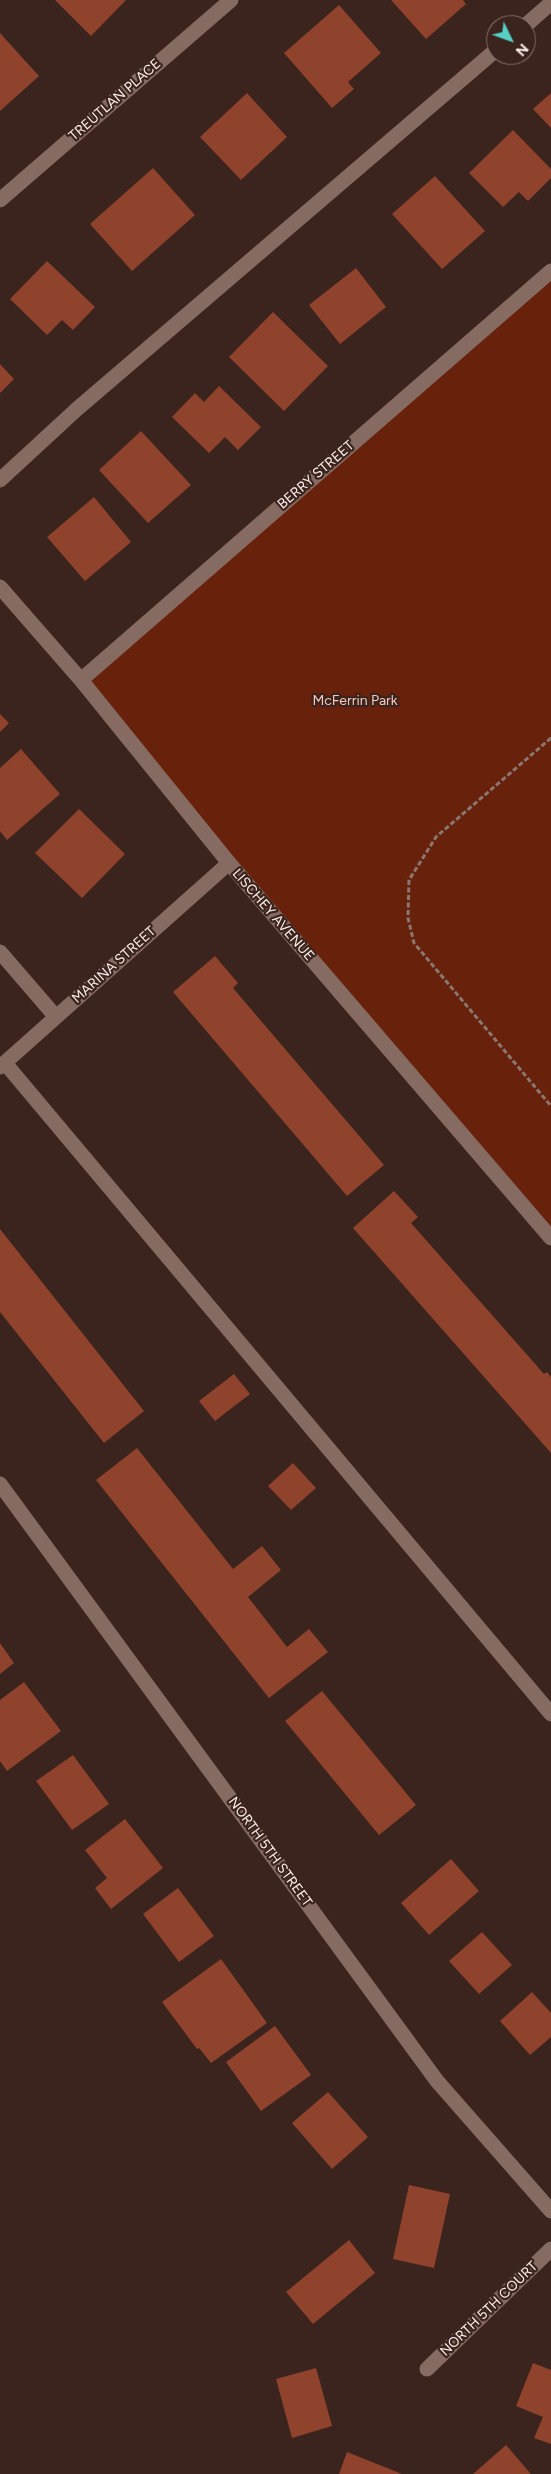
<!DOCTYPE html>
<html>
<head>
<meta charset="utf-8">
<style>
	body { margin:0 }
	#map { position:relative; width:551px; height:2474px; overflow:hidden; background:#3b241d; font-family:Figtree,sans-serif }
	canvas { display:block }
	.north { position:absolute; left:486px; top:15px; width:50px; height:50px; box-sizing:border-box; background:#3b241d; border:1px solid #89756f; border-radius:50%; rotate:132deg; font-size:14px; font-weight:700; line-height:20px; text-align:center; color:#feeee9 }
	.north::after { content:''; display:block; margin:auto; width:18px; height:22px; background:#56cec3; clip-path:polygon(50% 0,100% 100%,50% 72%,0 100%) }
</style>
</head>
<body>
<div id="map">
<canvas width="551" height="2474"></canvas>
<div class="north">N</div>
</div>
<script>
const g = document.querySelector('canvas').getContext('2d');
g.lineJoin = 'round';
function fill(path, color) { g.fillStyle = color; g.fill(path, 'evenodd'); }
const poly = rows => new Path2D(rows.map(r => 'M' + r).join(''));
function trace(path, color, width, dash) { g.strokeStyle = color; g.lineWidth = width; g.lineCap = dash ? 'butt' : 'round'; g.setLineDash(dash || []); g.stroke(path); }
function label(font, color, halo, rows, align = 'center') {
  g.font = font + ' Figtree,sans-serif'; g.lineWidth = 4.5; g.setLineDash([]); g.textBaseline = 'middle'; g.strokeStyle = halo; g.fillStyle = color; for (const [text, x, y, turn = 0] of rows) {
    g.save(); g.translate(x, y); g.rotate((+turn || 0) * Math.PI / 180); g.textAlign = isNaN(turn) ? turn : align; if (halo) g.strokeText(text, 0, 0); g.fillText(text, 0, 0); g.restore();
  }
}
const green = poly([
	[551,271,551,1236,81,680]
]);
const building = poly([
	[55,0,126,0,91,36],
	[391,0,463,0,466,4,426,39],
	[339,5,381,53,348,82,354,89,332,108,284,53],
	[0,33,39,76,0,111],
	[247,93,287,137,241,180,200,137],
	[551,93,551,128,533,109],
	[513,130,551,169,551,178,528,201,519,192,503,207,469,173],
	[153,168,195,215,132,271,90,224],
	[435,176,485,231,442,269,392,214],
	[47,261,95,307,73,330,62,320,47,335,10,299],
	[356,268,386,307,340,344,309,305],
	[273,312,328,366,284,411,229,357],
	[0,364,14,379,0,393],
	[219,386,261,427,238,450,225,437,209,453,172,417,195,393,204,402],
	[141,431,191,485,148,523,99,470],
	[94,497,131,542,85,581,47,537],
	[0,714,9,723,0,732],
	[21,749,60,794,7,840,0,831,0,768],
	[79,809,125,854,82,898,35,853],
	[215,956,238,983,233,988,384,1165,347,1196,173,992],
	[394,1191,418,1217,411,1223,544,1374,547,1372,551,1377,551,1453,353,1228],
	[0,1229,144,1411,104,1443,0,1312],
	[234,1374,250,1394,215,1421,199,1401],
	[137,1448,233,1569,262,1546,281,1570,248,1597,287,1647,309,1629,328,1652,269,1698,96,1480],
	[293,1463,316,1488,291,1510,268,1486],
	[0,1643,14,1663,0,1674],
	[24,1682,61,1731,7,1771,0,1761,0,1700],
	[322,1691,416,1805,379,1835,285,1721],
	[73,1755,109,1804,72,1830,36,1781],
	[125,1819,163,1868,111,1909,95,1888,107,1878,85,1850],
	[451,1859,479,1891,429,1935,401,1903],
	[178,1888,214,1936,179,1962,143,1914],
	[482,1932,512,1965,479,1994,449,1961],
	[221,1959,267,2023,211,2063,199,2048,197,2049,162,2002],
	[532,1992,551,2013,551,2037,530,2055,500,2021],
	[275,2026,311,2075,261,2111,226,2062],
	[328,2092,368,2137,332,2169,292,2123],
	[409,2185,450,2194,434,2268,393,2259],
	[349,2240,375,2273,313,2324,286,2292],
	[533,2363,551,2370,551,2444,534,2438,543,2417,516,2406],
	[316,2368,332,2426,292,2438,276,2379],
	[506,2445,531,2474,473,2474],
	[347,2452,402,2474,339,2474]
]);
const path = poly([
	[551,738,436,837,409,880,408,918,414,943,551,1106]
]);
const minor = poly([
	[526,25,551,3],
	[0,200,231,0],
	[0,480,77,409,496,50],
	[0,587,81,680,229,863,551,1238],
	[81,680,551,271],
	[0,952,56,1017],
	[5,1063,551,1714],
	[0,1067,229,863],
	[0,1484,437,2081,551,2211],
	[427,2369,551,2249]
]);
const streetNames = [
	["TREUTLAN PLACE",115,100,-41],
	["BERRY STREET",316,475,-41],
	["LISCHEY AVENUE",273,915,49],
	["MARINA STREET",114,965,-42],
	["NORTH 5TH STREET",270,1852,54],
	["NORTH 5TH COURT",489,2309,-44]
];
const parkNames = [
	["McFerrin Park",355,701]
];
fill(green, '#68210a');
fill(building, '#8f422c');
trace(path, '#8b7771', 3, [5, 2.5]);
trace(minor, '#866b63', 15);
label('14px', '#feeee9', '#3b241d', streetNames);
label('14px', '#f8c9bc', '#3b241d', parkNames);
</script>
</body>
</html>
